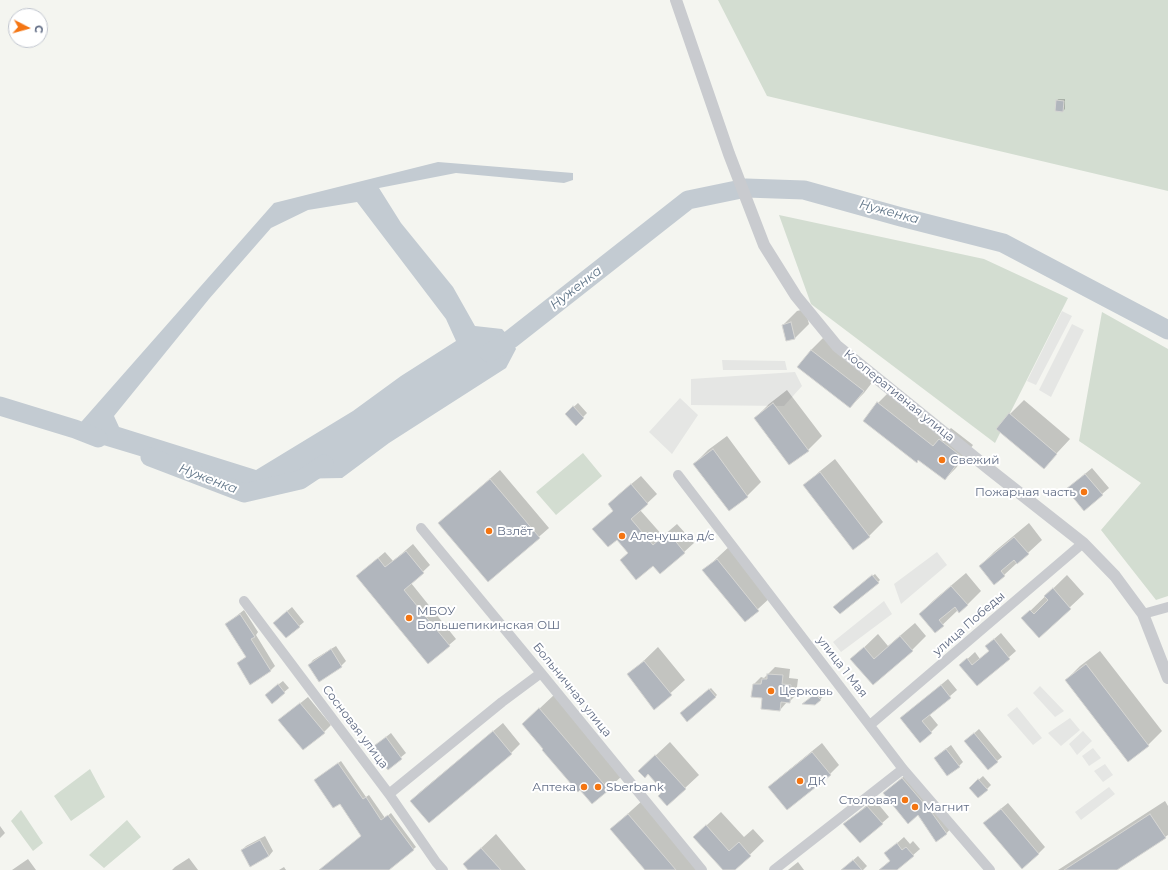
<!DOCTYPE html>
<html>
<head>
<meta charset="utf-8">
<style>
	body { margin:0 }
	#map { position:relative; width:1168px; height:870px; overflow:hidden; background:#f4f5f0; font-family:Montserrat,sans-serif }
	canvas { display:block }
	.north { position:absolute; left:8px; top:8px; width:40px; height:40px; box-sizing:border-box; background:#fff; border:1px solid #c0c5ce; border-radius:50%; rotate:96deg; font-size:11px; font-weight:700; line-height:16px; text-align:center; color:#616d85 }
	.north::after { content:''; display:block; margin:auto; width:14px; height:18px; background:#f47512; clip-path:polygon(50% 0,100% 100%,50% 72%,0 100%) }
</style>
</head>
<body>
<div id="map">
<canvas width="1168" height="870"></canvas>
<div class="north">С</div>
</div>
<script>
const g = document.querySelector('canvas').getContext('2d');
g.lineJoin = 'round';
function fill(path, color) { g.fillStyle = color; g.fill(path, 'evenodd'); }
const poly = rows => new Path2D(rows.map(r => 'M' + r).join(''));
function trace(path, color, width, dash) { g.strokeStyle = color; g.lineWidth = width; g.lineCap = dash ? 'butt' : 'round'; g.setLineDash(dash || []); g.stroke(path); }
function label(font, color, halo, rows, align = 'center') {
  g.font = font + ' Montserrat,sans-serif'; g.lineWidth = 4; g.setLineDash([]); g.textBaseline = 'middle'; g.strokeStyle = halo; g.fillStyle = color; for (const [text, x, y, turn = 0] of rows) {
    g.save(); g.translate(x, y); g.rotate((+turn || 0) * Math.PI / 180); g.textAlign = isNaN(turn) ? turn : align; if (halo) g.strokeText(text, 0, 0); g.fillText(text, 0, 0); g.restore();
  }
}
const built = poly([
	[1062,311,1072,316,1036,385,1027,381],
	[1072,324,1084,330,1051,397,1039,390],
	[722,360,785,361,787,370,723,370],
	[795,372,802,386,784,406,691,405,691,379],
	[680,398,698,415,672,454,649,432],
	[937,552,947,565,901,604,894,584],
	[884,601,892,614,841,652,833,642],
	[1040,686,1064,711,1055,717,1033,693],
	[1017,707,1042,738,1033,745,1007,715],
	[1070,718,1080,730,1061,746,1048,733],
	[1083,731,1092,741,1077,755,1069,744],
	[1093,748,1101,758,1089,766,1082,756],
	[1105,764,1113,775,1103,782,1094,771],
	[1109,787,1115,794,1081,820,1075,812]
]);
const green = poly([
	[718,0,1168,0,1168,191,767,96],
	[779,215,984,259,1068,298,995,443,811,304],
	[1102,312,1168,349,1168,596,1156,600,1101,530,1141,483,1079,441],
	[583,453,602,476,556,515,536,492],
	[90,769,105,797,71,821,54,796],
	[21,810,43,843,33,851,11,821],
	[127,820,141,837,104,868,89,855]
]);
const water = poly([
	[438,162,573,173,573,180,564,183,456,173,379,188,401,223,453,287,475,326,502,329,511,339,516,349,506,368,389,443,342,478,288,479,246,488,90,441,75,429,274,203],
	[357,202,446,319,456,341,401,376,353,411,256,470,119,427,114,416,209,299,271,228,308,210]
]);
const shadow = poly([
	[1058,99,1065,99,1065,109,1063,111,1057,101],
	[805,309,809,324,795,338,783,325,797,311],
	[825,336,877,376,864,393,850,407,798,367,811,350],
	[787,390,822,436,808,450,755,418,769,404],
	[889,392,945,434,951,428,973,445,956,468,945,479,878,403],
	[1024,400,1070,439,1043,468,1010,414],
	[578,403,587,413,576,424,566,414],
	[727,436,761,482,747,496,729,510,694,464,708,450],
	[835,459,883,522,869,536,805,485,819,472],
	[1092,468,1109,488,1102,494,1074,483],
	[500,470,549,528,488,581,439,523],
	[641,476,657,494,640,510,663,536,677,524,694,543,684,552,654,564,629,552,617,538,594,529,614,510,618,495],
	[1029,523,1042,540,1004,575,980,566,994,552],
	[413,544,430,565,411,583,456,639,428,663,357,576,385,552,393,561],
	[731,545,772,596,745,621,704,570],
	[966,573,981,591,967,605,958,610,935,632,920,614,934,600],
	[875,574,880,580,878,582,837,605],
	[1067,575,1084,594,1039,636,1023,618],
	[292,607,304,622,286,637,279,618],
	[244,610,258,632,256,635,275,666,271,670,251,683,238,663,247,656,226,624],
	[915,623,926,636,912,650,873,684,852,659,878,634,888,646],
	[1001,633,1016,651,977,685,961,665,975,652,980,659,990,651,986,646],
	[336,646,346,661,341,666,319,680,309,665,313,660],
	[658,647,685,680,654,708,629,675],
	[1100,651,1162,731,1148,745,1066,680,1080,666],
	[775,667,790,669,789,678,798,679,796,695,789,702,787,702,780,710,763,697,754,684,761,677,764,678],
	[948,679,957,690,929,714,938,725,931,732,901,718],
	[283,681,289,688,272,702,271,690],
	[711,688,717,695,715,697,683,712],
	[820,690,824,695,820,700,808,700],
	[554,695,623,775,593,803,523,724],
	[308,697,331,725,324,732,287,714],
	[503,723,520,744,511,753,411,801,420,792],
	[979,729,1002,757,997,761,970,737],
	[391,733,406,753,388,768,377,744],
	[670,742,699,775,685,788,664,791,654,757],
	[822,743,839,765,830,774,770,787,779,778],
	[951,745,963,762,959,766,939,754],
	[341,761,366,797,369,795,385,818,391,813,416,847,388,870,320,870,362,836,340,803,318,778],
	[909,772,952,827,946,834,918,814,884,793],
	[983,776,991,785,987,789,974,784],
	[874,799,889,817,882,823,845,824],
	[643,800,702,870,646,870,611,829],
	[1165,801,1168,806,1168,835,1165,837,1115,870,1058,870],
	[1008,803,1045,847,1038,854,992,816],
	[721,812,744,837,753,829,764,841,734,870,724,870,694,837],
	[0,826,5,833,0,838],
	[496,834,526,870,469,870,464,864],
	[265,836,273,851,269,856,242,850,246,846],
	[904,837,910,844,913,841,920,849,896,870,879,870,891,860,885,854],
	[858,856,867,866,863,870,842,870],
	[189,858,198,870,172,870,175,867],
	[28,859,36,870,12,870],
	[798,862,804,870,788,870],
	[284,867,286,870,279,870]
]);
const river = poly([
	[489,353,511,339,688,200,746,188,804,190,901,217,1003,243,1168,330],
	[0,406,75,429,98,438],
	[150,457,244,493,300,480,324,464]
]);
const building = poly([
	[1056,100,1064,101,1063,112,1055,111,1056,100],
	[791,322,795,339,786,341,782,325,791,322],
	[811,350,864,391,850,408,797,367,811,350],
	[877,402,933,446,939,439,962,457,945,480,918,460,917,463,863,421,877,402],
	[773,403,809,451,789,465,754,418,773,403],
	[573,406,584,418,576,426,565,414,573,406],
	[1009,413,1057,454,1044,469,996,429,1009,413],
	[713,449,748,497,729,511,693,464,713,449],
	[820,472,870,537,853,550,803,485,820,472],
	[1085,474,1103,495,1084,511,1066,489,1085,474],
	[490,479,540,538,488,582,438,523,490,479],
	[631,484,648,504,631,519,653,545,668,532,685,553,660,574,653,566,636,580,620,560,628,553,617,540,608,547,592,529,613,511,608,504,631,484],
	[1014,537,1029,554,1017,564,1014,560,1001,571,1005,576,994,585,979,566,1014,537],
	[406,551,424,573,404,590,450,646,428,664,356,576,378,558,385,567,406,551],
	[717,559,759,611,745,622,702,570,717,559],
	[872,575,879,583,840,614,833,607,872,575],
	[951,586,968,605,959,613,955,607,939,620,944,626,935,633,919,614,951,586],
	[1053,588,1071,609,1039,638,1021,618,1030,610,1034,614,1048,600,1044,596,1053,588],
	[287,611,300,627,286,638,273,623,287,611],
	[240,614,255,637,251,639,271,671,250,685,237,663,246,657,225,624,240,614],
	[900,636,913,651,873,685,850,659,864,647,874,659,900,636],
	[994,639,1010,659,977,686,959,665,967,658,972,665,989,651,985,646,994,639],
	[331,649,342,667,319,682,308,665,331,649],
	[644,661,672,695,654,710,627,674,644,661],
	[1086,664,1149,746,1128,762,1065,680,1086,664],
	[767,674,783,675,782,684,791,685,790,703,781,702,780,711,761,709,762,698,751,697,753,684,761,684,762,679,767,679,767,674],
	[278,684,285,693,272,704,265,695,278,684],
	[941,685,951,698,922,721,932,733,920,743,900,718,941,685],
	[709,689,716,697,687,722,680,713,709,689],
	[815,694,821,700,815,705,802,704,815,694],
	[300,703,325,733,303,750,278,720,300,703],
	[539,708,609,790,592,804,580,790,578,792,542,750,543,749,522,724,539,708],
	[493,731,512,754,429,823,410,801,493,731],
	[974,733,998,762,988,770,964,741,974,733],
	[386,737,402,759,388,770,371,748,386,737],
	[946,749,960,767,947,776,934,758,946,749],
	[812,752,831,775,787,810,768,787,812,752],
	[655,755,686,789,667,806,658,796,663,791,648,774,645,778,638,771,655,755],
	[338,763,363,799,366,797,381,820,388,815,414,850,389,870,319,870,361,836,340,804,333,808,314,780,338,763],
	[902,778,932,813,947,834,936,842,918,815,908,824,883,793,902,778],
	[978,779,988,790,978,798,969,788,978,779],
	[867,806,883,824,860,843,843,824,867,806],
	[1001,809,1039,854,1022,869,983,823,1001,809],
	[628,814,676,870,645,870,610,829,628,814],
	[1150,814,1166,838,1117,870,1064,870,1150,814],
	[706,825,729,851,739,842,751,856,735,870,723,870,693,837,706,825],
	[260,840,269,856,250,867,241,850,260,840],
	[897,843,902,850,906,847,914,856,897,870,879,870,890,861,884,853,897,843],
	[481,848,501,870,468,870,463,864,481,848],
	[853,860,862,870,841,870,853,860]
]);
const minor = poly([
	[678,475,903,769,990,870],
	[421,528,541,673,702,870],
	[244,601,389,794,436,862,443,870],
	[1143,614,1168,607],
	[870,725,1083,543],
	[389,794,502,702,541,673],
	[774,870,903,769]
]);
const tertiary = poly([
	[676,0,729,154,764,245,796,296,837,346,989,469,1083,543,1115,576,1143,614,1168,678]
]);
const markers = [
	[942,460,4,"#f47512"],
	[1084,492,4,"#f47512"],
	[489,531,4,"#f47512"],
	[622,536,4,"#f47512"],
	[409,618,4,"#f47512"],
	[771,691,4,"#f47512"],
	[800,781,4,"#f47512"],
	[584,787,4,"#f47512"],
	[598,787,4,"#f47512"],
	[905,800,4,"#f47512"],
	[915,807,4,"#f47512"]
];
const streetNames = [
	["Кооперативная улица",899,396,39],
	["улица Победы",969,624,-41],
	["улица 1 Мая",842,667,52],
	["Больничная улица",572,690,51],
	["Сосновая улица",355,727,53]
];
const poiNames = [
	["Свежий",950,460],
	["Пожарная часть",1076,492,"right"],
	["Взлёт",497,531],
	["Аленушка д/с",630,536],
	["МБОУ",417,611],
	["Большепикинская ОШ",417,625],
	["Церковь",779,691],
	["ДК",808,781],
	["Аптека",576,787,"right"],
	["Sberbank",606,787],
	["Столовая",897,800,"right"],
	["Магнит",923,807]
];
const waterNames = [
	["Нуженка",889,212,15],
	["Нуженка",576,288,-38],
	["Нуженка",208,479,21]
];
fill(built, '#e5e6e4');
fill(green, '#d3ddd1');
fill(water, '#c3cbd2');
fill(shadow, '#0003');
trace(river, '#c3cbd2', 19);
fill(building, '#b1b6bd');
trace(building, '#d6d6d3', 1);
trace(minor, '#c9cbcf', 10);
trace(tertiary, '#c9cbcf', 12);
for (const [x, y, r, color] of markers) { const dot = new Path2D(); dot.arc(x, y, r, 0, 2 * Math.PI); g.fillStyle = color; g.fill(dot); trace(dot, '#fff', 1.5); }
label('12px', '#616d85', '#fff', streetNames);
label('12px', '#616d85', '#fff', poiNames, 'left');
label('italic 13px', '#617689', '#fff', waterNames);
</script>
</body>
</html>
